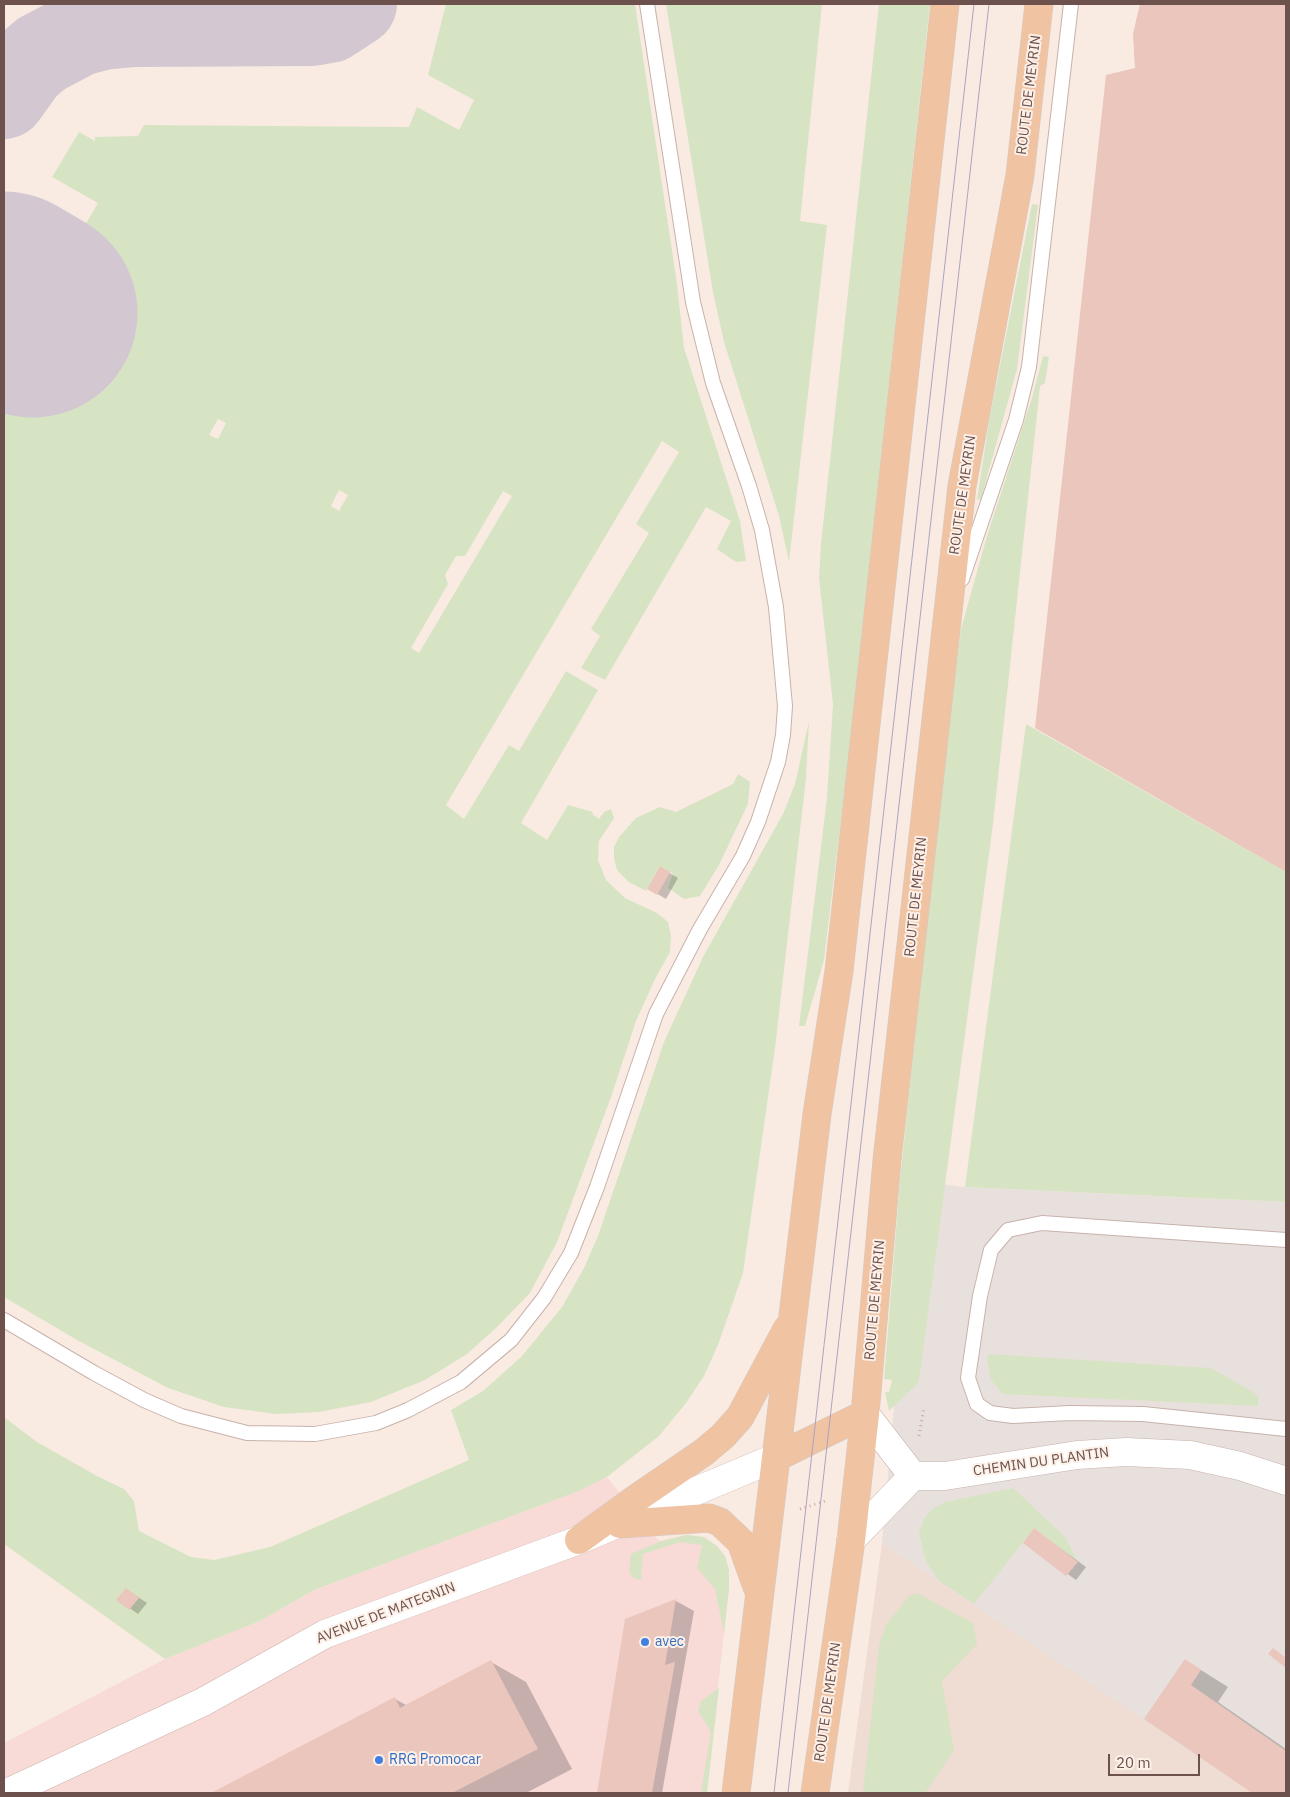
<!DOCTYPE html>
<html>
<head>
<meta charset="utf-8">
<style>
	body { margin:0 }
	#map { position:relative; width:1290px; height:1797px; overflow:hidden; background:#f9ebe2; font-family:"IBM Plex Sans",sans-serif }
	canvas { display:block }
	.frame { position:absolute; inset:0; border:5px solid #6d514c; pointer-events:none }
	.scale { position:absolute; left:1108px; top:1754px; width:92px; height:22px; box-sizing:border-box; border:2px solid #6d514c; border-top:0; padding-left:6px; font-size:15px; line-height:18px; white-space:nowrap; color:#6d514c; -webkit-text-stroke:4px #fcf0e8; paint-order:stroke }
</style>
</head>
<body>
<div id="map">
<canvas width="1290" height="1797"></canvas>
<div class="frame"></div>
<div class="scale">20 m</div>
</div>
<script>
const g = document.querySelector('canvas').getContext('2d');
g.lineJoin = 'round';
function fill(path, color) { g.fillStyle = color; g.fill(path, 'evenodd'); }
const poly = rows => new Path2D(rows.map(r => 'M' + r).join(''));
function trace(path, color, width, dash) { g.strokeStyle = color; g.lineWidth = width; g.lineCap = dash ? 'butt' : 'round'; g.setLineDash(dash || []); g.stroke(path); }
function label(font, color, halo, rows, align = 'center') {
  g.font = font + ' "IBM Plex Sans",sans-serif'; g.lineWidth = 4; g.setLineDash([]); g.textBaseline = 'middle'; g.strokeStyle = halo; g.fillStyle = color; for (const [text, x, y, turn = 0] of rows) {
    g.save(); g.translate(x, y); g.rotate((+turn || 0) * Math.PI / 180); g.textAlign = isNaN(turn) ? turn : align; if (halo) g.strokeText(text, 0, 0); g.fillText(text, 0, 0); g.restore();
  }
}
const residential = poly([
	[882,1543,1144,1719,1252,1793,848,1793]
]);
const commercial = poly([
	[607,1477,659,1541,686,1535,704,1537,717,1546,725,1556,729,1570,729,1589,706,1793,4,1793,4,1743,165,1659,260,1621,314,1590,579,1491]
]);
const industrial = poly([
	[914,1181,965,1187,1286,1202,1286,1793,1252,1793,882,1543]
]);
const green = poly([
	[446,4,635,4,677,284,684,348,740,521,746,561,736,562,717,549,731,521,706,507,605,680,581,668,600,636,591,629,649,533,636,524,679,452,662,441,446,805,464,819,509,745,519,751,566,671,598,690,521,823,547,840,568,805,593,812,592,814,599,819,604,812,611,809,614,818,599,841,598,860,606,880,625,898,657,913,668,922,671,936,670,952,655,979,636,1021,611,1097,557,1242,530,1293,497,1327,467,1354,425,1380,371,1402,319,1412,276,1414,224,1407,168,1388,77,1340,4,1297,4,363,98,203,52,177,79,132,95,141,95,137,138,136,144,125,409,127,417,107,459,130,474,100,428,75],
	[90,344,98,348,90,365,81,360],
	[218,419,226,423,218,439,209,435],
	[339,490,348,495,339,511,331,506],
	[503,491,512,496,419,653,411,648,448,584,445,575,456,556,465,556],
	[666,4,822,4,800,221,827,225,789,562,779,516,724,342,713,292],
	[879,4,930,4,847,770,824,960,805,1026,799,1026,827,798,833,704,819,578,821,544],
	[1032,204,1038,205,1017,369,981,499,977,500,989,421],
	[1043,356,1049,357,1045,383,1040,386,993,824,920,1373,918,1383,889,1411,885,1392,889,1392,892,1380,884,1379,900,1180,943,774,961,629,987,536,1032,398],
	[809,721,806,778,775,1048,743,1273,718,1345,704,1376,686,1403,659,1436,607,1477,579,1491,314,1590,260,1621,165,1659,4,1544,4,1417,37,1442,97,1476,124,1489,134,1501,139,1531,191,1557,214,1560,270,1547,469,1460,451,1410,483,1391,522,1356,562,1307,584,1268,598,1236,664,1042,703,957,783,814,795,784],
	[1026,724,1286,872,1286,1202,965,1187],
	[738,774,750,782,748,804,719,865,700,896,684,899,668,888,673,874,660,866,646,891,629,882,617,870,614,859,614,847,619,837,636,818,660,807,676,812,733,784],
	[989,1354,1211,1368,1256,1394,1258,1397,1258,1406,1003,1394,991,1380,987,1359],
	[1013,1488,1065,1537,1078,1562,1034,1528,974,1604,939,1581,926,1561,919,1533,924,1519,931,1510,945,1502],
	[686,1535,704,1537,717,1546,725,1556,729,1570,729,1589,724,1633,715,1589,697,1568,702,1545,680,1542,643,1554,641,1580,633,1578,629,1572,631,1554,659,1542],
	[917,1593,973,1623,977,1644,942,1681,954,1750,925,1793,863,1793,879,1646,886,1625,909,1596],
	[719,1688,707,1793,701,1793,711,1732,698,1711,701,1701]
]);
const shadow = poly([
	[1143,4,1286,4,1286,871,1036,727,1136,69,1134,51,1137,17],
	[661,868,678,878,666,899,649,889],
	[1035,1530,1086,1567,1076,1580,1025,1543],
	[126,1589,147,1603,138,1614,118,1600],
	[676,1601,694,1611,662,1793,598,1793,626,1620],
	[1185,1660,1228,1687,1218,1702,1286,1749,1286,1793,1254,1793,1145,1718],
	[491,1662,526,1682,572,1769,526,1793,214,1793,395,1699,406,1705]
]);
const taxiway = poly([
	[4,97,25,68,41,54,79,34,102,28,134,25,312,24,329,21,355,4]
]);
const runway = poly([
	[4,296,33,313]
]);
const building = poly([
	[1140,4,1286,4,1286,872,1035,728,1106,75,1135,68,1133,34],
	[660,866,670,872,657,895,647,889],
	[1034,1528,1078,1562,1066,1576,1023,1543],
	[126,1588,139,1598,129,1610,116,1600],
	[676,1599,665,1665,675,1662,652,1793,597,1793,625,1619],
	[1273,1648,1286,1658,1286,1668,1268,1654],
	[1185,1659,1201,1670,1191,1685,1286,1751,1286,1793,1252,1793,1144,1719],
	[491,1660,538,1749,452,1793,211,1793,395,1697,400,1708]
]);
const path = poly([
	[919,1436,924,1407],
	[800,1509,825,1501]
]);
const service = poly([
	[962,579,1016,420,1029,367,1071,4],
	[1286,1240,1042,1223,1008,1230,991,1250,980,1296,968,1378,977,1404,990,1413,1013,1416,1070,1413,1143,1414,1286,1429],
	[4,1320,94,1373,144,1400,181,1416,247,1433,315,1434,376,1423,408,1410,461,1382,511,1340,544,1298,571,1253,597,1187,656,1014,700,929,743,856,758,822,778,762,783,735,785,706,776,607,762,530,749,486,713,383,693,302,647,4]
]);
const minor = poly([
	[865,1414,913,1476],
	[851,1540,913,1476,945,1476,1077,1455,1126,1452,1190,1455,1240,1466,1286,1481]
]);
const secondary = poly([
	[7,1793,203,1702,325,1634,579,1540,777,1457]
]);
const primary = poly([
	[777,1457,865,1414],
	[620,1524,709,1518,720,1522,741,1542,757,1587],
	[579,1540,634,1500,704,1452,723,1436,740,1417,787,1329],
	[736,1793,817,1114,839,971,945,4],
	[815,1793,851,1540,865,1414,887,1160,962,486,1020,175,1039,4]
]);
const tram = poly([
	[774,1793,974,4],
	[788,1793,989,4]
]);
const markers = [
	[645,1642,5,"#3f7fe0"],
	[379,1760,5,"#3f7fe0"]
];
const streetNames = [
	["ROUTE DE MEYRIN",1029,95,-83],
	["ROUTE DE MEYRIN",963,495,-82],
	["ROUTE DE MEYRIN",916,897,-84],
	["ROUTE DE MEYRIN",875,1300,-85],
	["CHEMIN DU PLANTIN",1041,1462,-8],
	["AVENUE DE MATEGNIN",386,1613,-21],
	["ROUTE DE MEYRIN",828,1702,-82]
];
const shopNames = [
	["avec",655,1642],
	["RRG Promocar",389,1760]
];
fill(residential, '#efdcd2');
fill(commercial, '#f8dad7');
fill(industrial, '#e8e0dd');
fill(green, '#d7e4c3');
fill(shadow, '#0003');
trace(taxiway, '#d3c7d1', 84);
trace(runway, '#d3c7d1', 209);
fill(building, '#ebc6bd');
trace(service, '#c8b2ab', 16);
trace(minor, '#c8b2ab', 29);
trace(secondary, '#cdb3ab', 29);
trace(primary, '#d3cbc9', 29);
trace(path, '#cfa9a1', 3, [1, 4]);
trace(service, '#fff', 14);
trace(minor, '#fff', 28);
trace(secondary, '#fff', 28);
trace(primary, '#f0c3a2', 28);
trace(tram, '#ada3c0', 1);
for (const [x, y, r, color] of markers) { const dot = new Path2D(); dot.arc(x, y, r, 0, 2 * Math.PI); g.fillStyle = color; g.fill(dot); trace(dot, '#fcf0e8', 2); }
label('14px', '#6d514c', '#fcf0e8', streetNames);
label('14px', '#366cbe', '#fcf0e8', shopNames, 'left');
</script>
</body>
</html>
